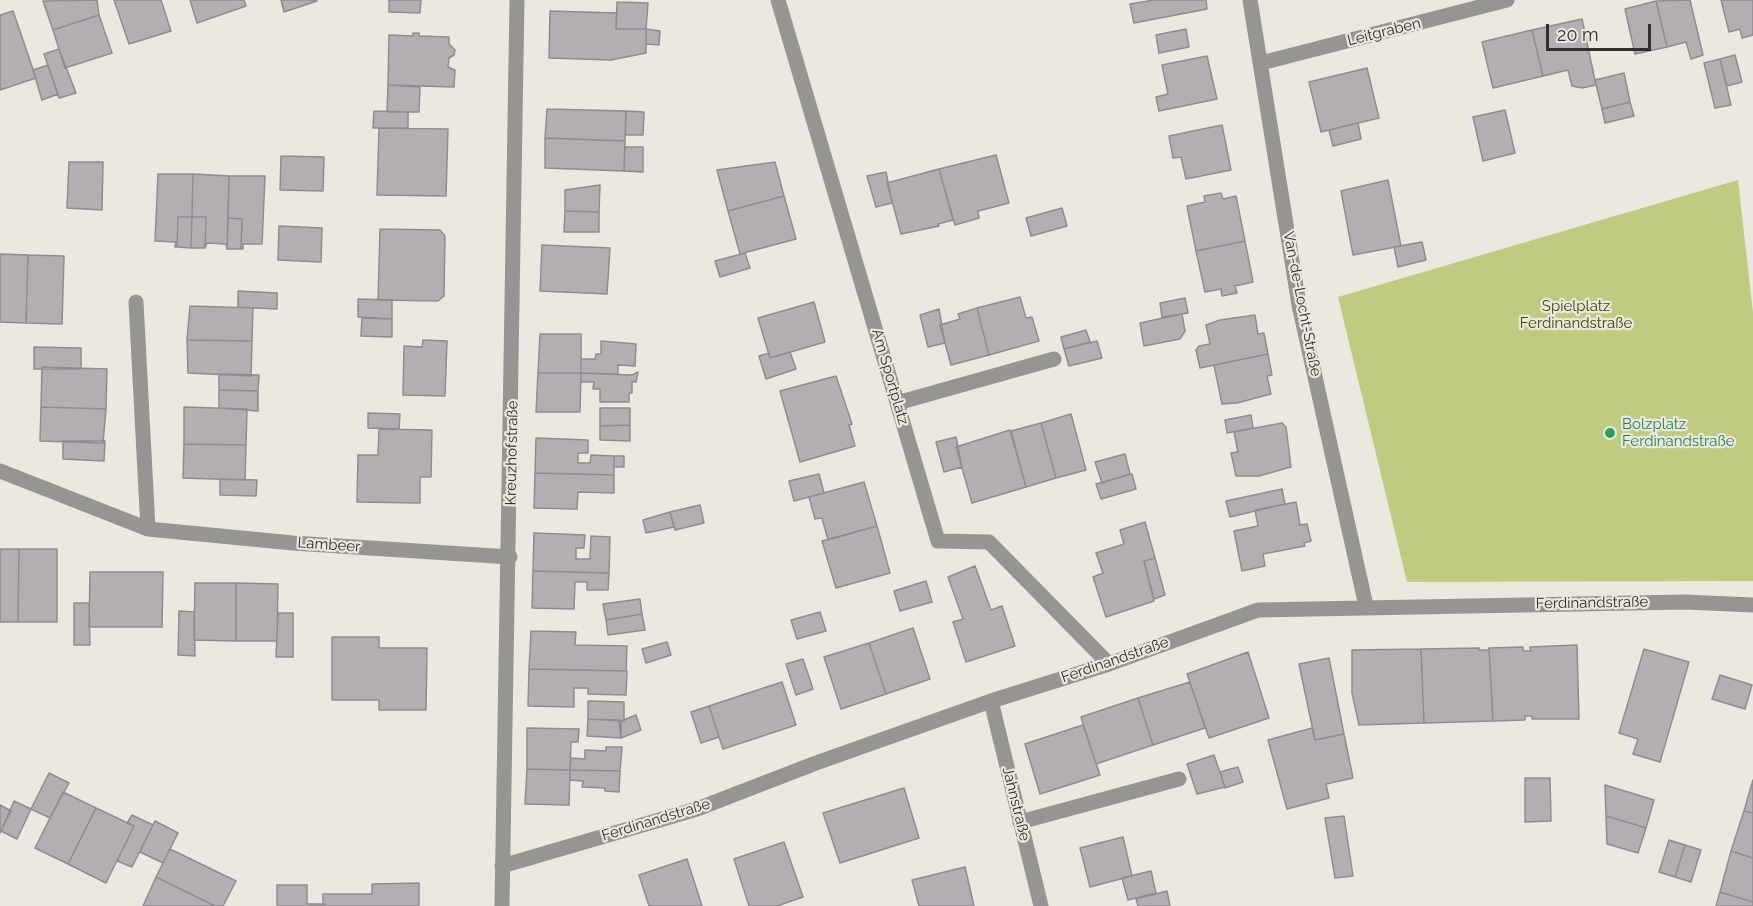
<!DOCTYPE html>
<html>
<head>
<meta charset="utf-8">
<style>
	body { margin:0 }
	#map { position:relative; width:1753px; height:906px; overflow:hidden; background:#ebe8e0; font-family:Raleway,sans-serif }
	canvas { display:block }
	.scale { position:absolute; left:1546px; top:24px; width:105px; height:27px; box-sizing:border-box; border:3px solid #302f2c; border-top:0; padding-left:8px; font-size:18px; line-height:21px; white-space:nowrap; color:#302f2c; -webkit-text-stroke:4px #ebe8e0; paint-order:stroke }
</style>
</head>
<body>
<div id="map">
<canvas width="1753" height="906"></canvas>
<div class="scale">20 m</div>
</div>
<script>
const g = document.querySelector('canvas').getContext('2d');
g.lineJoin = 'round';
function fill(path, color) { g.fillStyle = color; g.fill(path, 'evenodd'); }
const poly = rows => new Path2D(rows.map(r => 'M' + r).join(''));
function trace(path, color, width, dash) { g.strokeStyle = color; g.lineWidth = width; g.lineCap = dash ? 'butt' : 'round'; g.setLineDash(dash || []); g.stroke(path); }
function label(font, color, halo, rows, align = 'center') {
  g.font = font + ' Raleway,sans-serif'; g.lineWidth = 4.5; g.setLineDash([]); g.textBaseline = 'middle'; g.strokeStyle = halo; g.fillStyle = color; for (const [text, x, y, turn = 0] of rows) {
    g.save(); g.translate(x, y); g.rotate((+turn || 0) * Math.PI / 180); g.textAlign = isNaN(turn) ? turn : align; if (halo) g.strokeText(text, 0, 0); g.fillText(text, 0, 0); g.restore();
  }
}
const green = poly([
	[1738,180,1753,313,1753,581,1407,582,1338,297]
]);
const building = poly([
	[97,0,99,15,53,30,43,1,97,0],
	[114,0,161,0,171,31,129,44,114,0],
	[190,0,244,0,246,6,197,23,190,0],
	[281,0,316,0,317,1,284,12,281,0],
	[389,0,421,0,420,13,389,12,389,0],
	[1154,0,1206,0,1207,9,1134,23,1130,4,1154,0],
	[1690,0,1703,55,1691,59,1686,42,1667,47,1656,1,1690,0],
	[1721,0,1753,0,1753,35,1742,38,1740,29,1729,32,1721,0],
	[1656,1,1667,47,1635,54,1625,9,1656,1],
	[617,2,648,3,646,29,616,29,617,2],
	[13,11,36,78,0,90,0,15,13,11],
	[550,11,617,13,616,29,646,29,646,53,611,60,549,58,550,11],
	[99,15,112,53,65,68,53,30,99,15],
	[1582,19,1596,85,1582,88,1572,86,1568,70,1543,76,1532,30,1582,19],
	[646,29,660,31,659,45,646,44,646,29],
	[1186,29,1189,47,1159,53,1156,35,1186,29],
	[1532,30,1543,76,1493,88,1482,42,1532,30],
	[413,33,419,33,419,36,449,37,449,44,455,50,454,55,449,58,448,67,455,70,454,87,388,85,389,35,413,36,413,33],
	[59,49,76,93,59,98,44,54,59,49],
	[1735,55,1742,82,1727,86,1720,59,1735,55],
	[1207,56,1217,99,1159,111,1156,97,1168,94,1162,65,1207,56],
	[1720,59,1731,105,1715,108,1704,63,1720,59],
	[48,65,58,94,42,100,33,70,48,65],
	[1367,68,1379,118,1321,132,1309,82,1367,68],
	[1624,73,1630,102,1602,109,1595,80,1624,73],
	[388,85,420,87,419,112,387,112,388,85],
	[1630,102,1634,116,1605,123,1602,109,1630,102],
	[547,109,626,111,625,141,545,138,547,109],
	[1505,110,1515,153,1483,161,1473,117,1505,110],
	[374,111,408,112,408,128,373,128,374,111],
	[626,111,644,112,643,135,625,135,626,111],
	[1358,123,1361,139,1333,146,1329,130,1358,123],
	[1222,125,1231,170,1186,179,1181,157,1173,158,1169,136,1222,125],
	[379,128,448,129,446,196,377,195,379,128],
	[545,138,625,141,624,171,545,168,545,138],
	[625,147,643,147,643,172,624,171,625,147],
	[996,155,1009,203,978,211,979,218,955,225,939,169,996,155],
	[281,156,324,157,323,191,280,190,281,156],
	[69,162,103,162,102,210,67,208,69,162],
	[775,162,784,196,728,211,717,170,775,162],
	[939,169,953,220,938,224,939,226,901,234,887,183,939,169],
	[886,172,892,203,876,207,867,176,886,172],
	[158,174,193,174,192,217,178,217,177,247,175,247,176,242,155,241,158,174],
	[193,174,229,176,227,249,226,244,207,243,205,248,206,217,192,217,193,174],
	[229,176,265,176,262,244,243,244,243,249,241,249,242,219,228,218,229,176],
	[1388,180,1401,246,1353,255,1341,191,1388,180],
	[600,185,599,212,565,211,565,190,600,185],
	[1221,193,1223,199,1236,196,1245,241,1196,251,1187,206,1205,202,1204,196,1221,193],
	[784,196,796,239,740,254,728,211,784,196],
	[1062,208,1067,226,1031,236,1026,218,1062,208],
	[565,211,599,212,599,232,564,232,565,211],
	[178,217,192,217,191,248,177,247,178,217],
	[192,217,206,217,205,248,191,248,192,217],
	[228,218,242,219,241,249,227,249,228,218],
	[279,226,322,228,321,262,278,260,279,226],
	[380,229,440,230,445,236,444,296,438,301,378,300,380,229],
	[1245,241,1253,282,1235,286,1237,293,1222,296,1221,289,1205,292,1196,251,1245,241],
	[1422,242,1426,260,1398,267,1394,247,1422,242],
	[542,245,610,248,607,294,540,291,542,245],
	[745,253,750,268,720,277,715,261,745,253],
	[0,254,28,255,26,323,0,322,0,254],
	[28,255,64,256,62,324,26,323,28,255],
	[238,291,277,293,277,309,238,307,238,291],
	[1020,297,1026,318,1032,317,1039,341,989,355,977,308,1020,297],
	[1185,298,1188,313,1162,317,1160,303,1185,298],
	[358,299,392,300,392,319,358,317,358,299],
	[814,302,825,342,770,358,758,318,814,302],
	[190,306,253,308,252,341,187,340,190,306],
	[977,308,989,355,951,365,940,325,960,319,958,314,977,308],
	[939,309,945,343,928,347,920,315,939,309],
	[1182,314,1185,331,1180,339,1144,346,1140,323,1182,314],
	[1255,315,1258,334,1264,333,1268,354,1200,368,1196,350,1199,346,1210,344,1206,325,1220,320,1255,315],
	[362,318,392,319,392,337,361,336,362,318],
	[1086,330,1090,342,1064,349,1061,337,1086,330],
	[540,334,581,334,581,373,538,373,540,334],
	[187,340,252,341,251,376,188,373,187,340],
	[423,340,447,341,445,396,403,395,404,346,422,347,423,340],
	[601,341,636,344,635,366,618,365,618,374,581,373,581,359,595,359,596,354,601,354,601,341],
	[1097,341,1102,358,1069,366,1064,349,1097,341],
	[34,347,81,348,81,369,34,369,34,347],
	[790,352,796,369,766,379,759,356,769,353,770,358,790,352],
	[1268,354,1272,375,1267,376,1271,394,1237,403,1222,404,1214,365,1268,354],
	[42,367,107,369,106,409,41,407,42,367],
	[638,372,636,382,632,382,632,393,629,393,629,402,600,402,600,389,593,389,594,382,581,382,581,373,632,375,638,372],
	[538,373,581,373,580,412,536,412,538,373],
	[219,374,259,375,258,391,219,390,219,374],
	[836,376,852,424,849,425,855,446,800,462,780,391,836,376],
	[219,390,258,391,258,411,219,408,219,390],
	[41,407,106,409,103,443,40,441,41,407],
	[184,407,247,409,246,445,184,444,184,407],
	[600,408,630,408,630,425,600,426,600,408],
	[368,413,400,414,399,429,368,428,368,413],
	[1071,414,1086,470,1056,478,1041,423,1071,414],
	[1251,415,1253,428,1227,433,1225,420,1251,415],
	[1041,423,1056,478,1026,487,1011,431,1041,423],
	[1282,423,1286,427,1291,467,1259,476,1236,476,1231,453,1238,452,1234,432,1282,423],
	[630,425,630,441,600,440,600,426,630,425],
	[379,429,432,430,431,477,420,477,420,503,357,502,358,455,378,455,379,429],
	[1010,430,1026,487,972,503,956,447,1010,430],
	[956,437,962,467,944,472,936,442,956,437],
	[536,438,588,440,588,453,578,453,578,463,590,463,591,455,614,456,614,475,535,473,536,438],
	[63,441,105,441,104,461,63,459,63,441],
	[184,444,246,445,245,480,183,478,184,444],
	[1125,454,1130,474,1102,483,1095,462,1125,454],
	[614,456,624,456,624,467,614,467,614,456],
	[535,473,614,475,614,493,578,492,577,509,534,508,535,473],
	[819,474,824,493,794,501,789,481,819,474],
	[1132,474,1136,489,1101,499,1096,484,1132,474],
	[220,479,257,480,256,496,220,495,220,479],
	[864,482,877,526,828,540,822,518,815,519,809,497,864,482],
	[1282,489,1285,504,1230,517,1226,501,1282,489],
	[1296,502,1300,525,1307,524,1311,541,1304,543,1305,546,1263,554,1265,566,1242,571,1234,531,1258,526,1255,510,1296,502],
	[700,505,704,523,675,530,670,512,700,505],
	[670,512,674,527,646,533,643,520,670,512],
	[1145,522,1155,558,1144,561,1154,601,1106,617,1093,577,1103,573,1096,553,1124,544,1120,530,1145,522],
	[877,526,890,573,836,588,822,541,877,526],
	[534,533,585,535,584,548,576,548,576,559,590,559,591,536,610,537,609,573,533,571,534,533],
	[0,549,19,549,18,622,0,622,0,549],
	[19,549,57,549,57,622,18,622,19,549],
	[1155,558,1165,595,1154,599,1144,561,1155,558],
	[975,566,991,610,1002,606,1015,646,966,662,953,622,963,619,948,577,975,566],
	[533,571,609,573,608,590,587,590,587,582,575,582,574,609,532,608,533,571],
	[90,572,163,572,162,627,89,627,90,572],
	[926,581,932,602,900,611,894,591,926,581],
	[195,583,236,583,236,641,194,640,195,583],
	[236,583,278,584,277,641,236,641,236,583],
	[640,599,642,614,606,620,603,604,640,599],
	[74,603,89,603,90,645,74,645,74,603],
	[179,611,194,612,195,656,178,655,179,611],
	[820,612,826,631,797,639,791,620,820,612],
	[278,613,293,613,293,657,276,657,278,613],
	[642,614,645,630,608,635,606,620,642,614],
	[913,628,930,679,886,694,869,643,913,628],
	[531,631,576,632,575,645,627,646,626,671,529,669,531,631],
	[332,637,379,637,379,648,427,648,426,710,379,710,379,700,332,700,332,637],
	[667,642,671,655,646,663,642,649,667,642],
	[869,643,886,694,841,709,824,657,869,643],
	[1577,645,1579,719,1532,719,1532,716,1525,716,1525,720,1493,721,1489,648,1523,647,1523,651,1531,651,1530,647,1577,645],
	[1479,648,1479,650,1488,650,1489,648,1493,721,1424,723,1421,649,1479,648],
	[1421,649,1424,723,1359,725,1352,693,1352,650,1421,649],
	[1644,649,1689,662,1660,762,1633,754,1638,739,1619,733,1644,649],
	[1248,652,1269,718,1209,738,1187,674,1248,652],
	[1329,658,1344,734,1315,740,1299,664,1329,658],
	[803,659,813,689,796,695,786,664,803,659],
	[529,669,627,671,626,695,588,694,588,688,574,688,574,707,528,706,529,669],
	[1720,675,1752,685,1745,709,1712,699,1720,675],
	[782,682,796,725,723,749,709,706,782,682],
	[1190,682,1205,728,1153,745,1138,698,1190,682],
	[1138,698,1153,745,1096,764,1081,717,1138,698],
	[588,701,624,702,624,721,588,719,588,701],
	[709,706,719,737,701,743,691,712,709,706],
	[636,715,641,730,621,738,621,721,636,715],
	[588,719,619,720,621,738,587,736,588,719],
	[1083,725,1100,775,1040,794,1025,744,1083,725],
	[527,728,579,729,578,742,571,742,570,770,527,769,527,728],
	[1312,728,1315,740,1344,734,1353,778,1326,784,1329,798,1287,809,1268,740,1312,728],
	[606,747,622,747,620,771,570,770,571,758,585,759,585,750,606,751,606,747],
	[1214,755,1225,787,1197,794,1187,764,1214,755],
	[1238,767,1243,782,1225,788,1220,772,1238,767],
	[527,769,570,770,569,805,525,804,527,769],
	[570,770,620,771,619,792,605,791,605,788,582,787,583,781,570,780,570,770],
	[49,773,69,783,50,818,31,809,49,773],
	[1525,778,1550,778,1551,821,1525,822,1525,778],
	[1753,780,1753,813,1744,811,1753,780],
	[1605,785,1654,800,1646,828,1606,816,1605,785],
	[904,788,919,838,840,863,823,813,904,788],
	[63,792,96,808,68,864,35,848,63,792],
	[14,801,31,809,17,839,1,831,14,801],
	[0,805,11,811,0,833,0,805],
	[96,808,134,826,106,883,68,864,96,808],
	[1744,811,1753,813,1753,858,1731,851,1744,811],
	[132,815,153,825,132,867,117,861,134,826,127,823,132,815],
	[1344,816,1353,876,1335,878,1325,818,1344,816],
	[1606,816,1646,828,1638,853,1607,844,1606,816],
	[155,821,178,833,163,863,140,852,155,821],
	[1123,837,1132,876,1090,887,1080,848,1123,837],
	[1669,840,1685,845,1675,877,1659,872,1669,840],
	[784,842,803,897,777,906,749,906,734,859,784,842],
	[1685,845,1701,850,1691,882,1675,877,1685,845],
	[170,849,236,881,223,906,215,906,156,877,170,849],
	[1731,851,1753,858,1753,902,1720,892,1731,851],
	[687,859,702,906,649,906,639,875,687,859],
	[965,867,974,906,919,906,912,880,965,867],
	[1151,871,1156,893,1128,900,1122,878,1151,871],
	[156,877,215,906,143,906,156,877],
	[419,883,419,906,325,906,323,904,323,894,372,894,372,884,419,883],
	[277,885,307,885,307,904,325,904,325,906,277,906,277,885],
	[1167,891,1170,906,1138,906,1136,899,1167,891],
	[1720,892,1753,902,1753,906,1716,906,1720,892]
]);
const minor = poly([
	[778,0,938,541,989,542,1109,664],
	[1250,0,1299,305,1366,606],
	[1261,63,1507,0],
	[136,302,148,529],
	[897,403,1054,359],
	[0,471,148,529,293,543,510,557],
	[991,701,1041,906],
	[1020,822,1179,779],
	[502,866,697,809,816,763,991,701,1109,664,1258,610,1684,602,1753,605],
	[502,906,517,0]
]);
const markers = [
	[1610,433,6,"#2e9e5b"]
];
const streetNames = [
	["Leitgraben",1384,32,-14],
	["Van-de-Locht-Straße",1302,304,79],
	["Am Sportplatz",890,377,74],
	["Kreuzhofstraße",512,453,-89],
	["Lambeer",329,545,4],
	["Ferdinandstraße",1592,603,-1],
	["Ferdinandstraße",1115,660,-19],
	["Jahnstraße",1016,804,76],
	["Ferdinandstraße",656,820,-17]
];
const parkNames = [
	["Spielplatz",1576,306],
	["Ferdinandstraße",1576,323]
];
const leisureNames = [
	["Bolzplatz",1622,424],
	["Ferdinandstraße",1622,441]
];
fill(green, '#bfcb80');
fill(building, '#b4aeb3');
trace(building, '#918b91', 1.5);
trace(minor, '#979592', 15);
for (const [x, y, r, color] of markers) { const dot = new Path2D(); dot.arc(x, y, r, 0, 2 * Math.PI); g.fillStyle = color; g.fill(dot); trace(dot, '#ebe8e0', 2); }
label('15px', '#302f2c', '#ebe8e0', streetNames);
label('15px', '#3e4500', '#ebe8e0', parkNames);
label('15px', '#27864d', '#ebe8e0', leisureNames, 'left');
</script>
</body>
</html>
